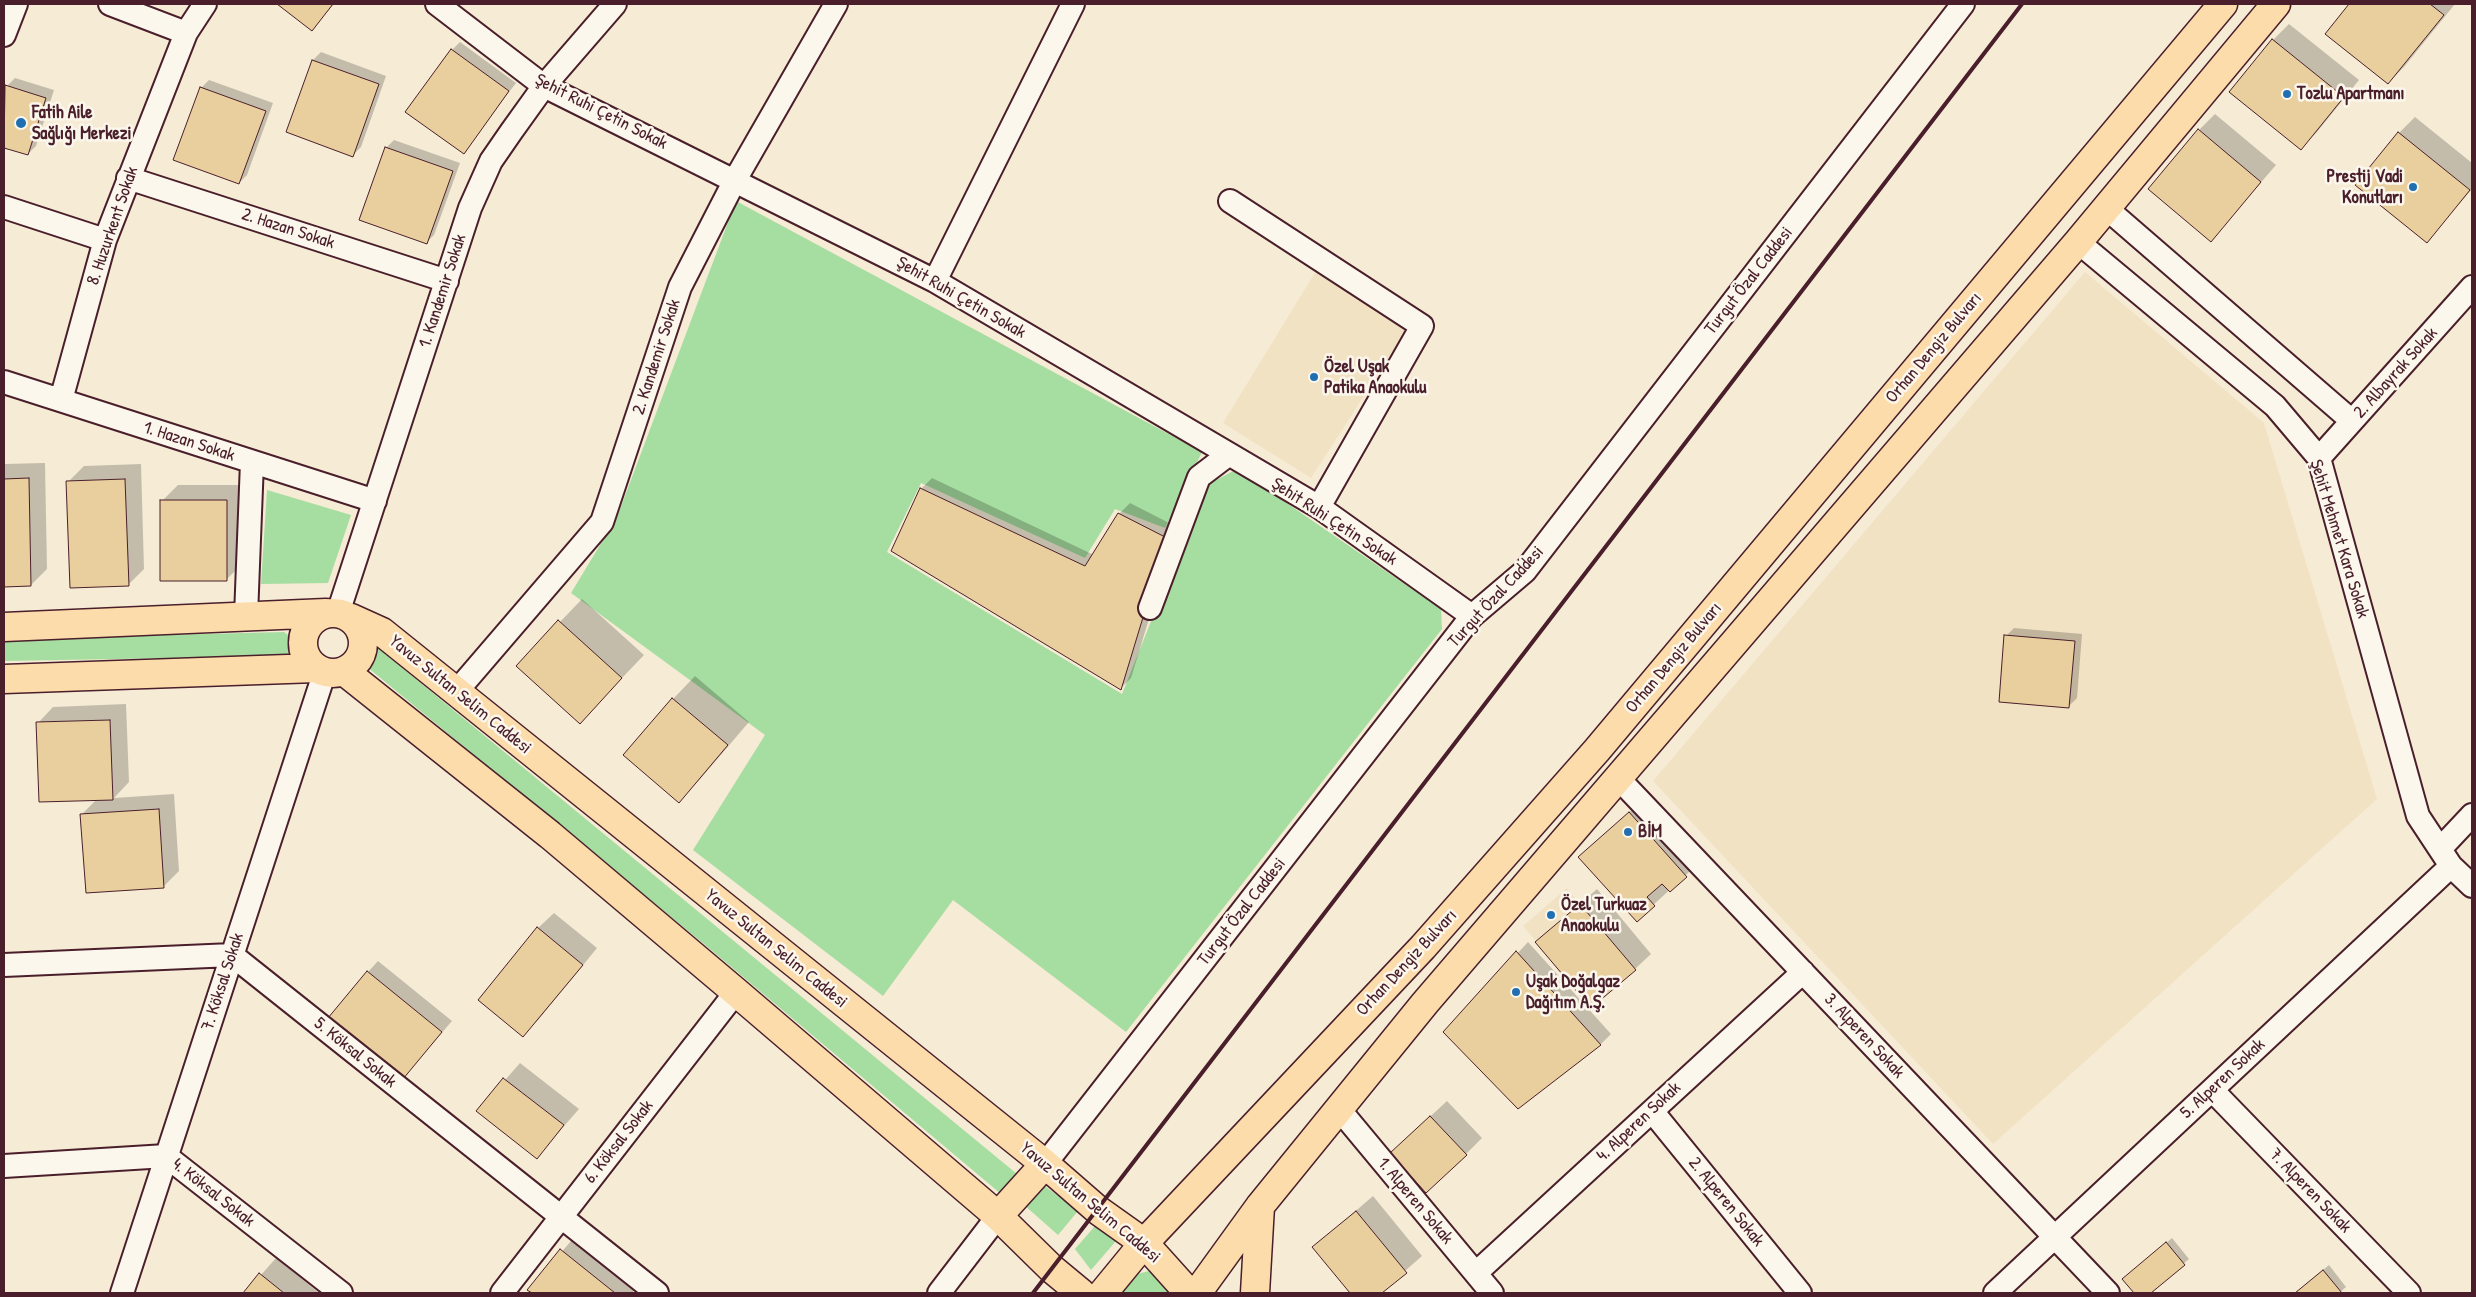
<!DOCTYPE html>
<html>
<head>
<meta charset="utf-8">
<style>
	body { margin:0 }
	#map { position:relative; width:2476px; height:1297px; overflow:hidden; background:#f6ebd5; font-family:"Patrick Hand",sans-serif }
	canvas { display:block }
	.frame { position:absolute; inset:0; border:5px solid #4a1f2b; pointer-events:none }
</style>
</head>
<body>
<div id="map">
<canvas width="2476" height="1297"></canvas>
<div class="frame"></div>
</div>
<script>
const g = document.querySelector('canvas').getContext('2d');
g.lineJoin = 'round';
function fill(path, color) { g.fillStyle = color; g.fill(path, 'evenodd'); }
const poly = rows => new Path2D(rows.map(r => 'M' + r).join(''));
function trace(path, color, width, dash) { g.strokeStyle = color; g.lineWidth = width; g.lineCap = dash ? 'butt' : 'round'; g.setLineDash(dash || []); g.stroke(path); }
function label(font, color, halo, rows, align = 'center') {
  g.font = font + ' "Patrick Hand",sans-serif'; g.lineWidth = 5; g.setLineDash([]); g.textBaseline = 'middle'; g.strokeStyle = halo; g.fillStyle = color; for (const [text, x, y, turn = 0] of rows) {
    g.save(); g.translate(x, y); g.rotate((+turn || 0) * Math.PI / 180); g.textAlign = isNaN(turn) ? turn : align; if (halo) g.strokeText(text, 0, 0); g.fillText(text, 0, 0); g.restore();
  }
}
const built = poly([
	[1316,271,1406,331,1311,478,1223,423],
	[2085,272,2264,423,2377,799,1993,1144,1653,781],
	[1567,888,1580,904,1536,941,1523,926]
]);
const green = poly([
	[736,201,1202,452,1165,528,1115,509,1085,558,921,483,887,552,1122,694,1205,486,1237,469,1441,609,1442,629,1126,1032,953,900,883,996,693,850,765,735,571,593,617,517],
	[267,490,351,515,328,583,261,584],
	[284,632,292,638,292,643,289,653,284,656,4,661,4,639],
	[372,646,378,648,1017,1174,1001,1194,704,944,361,662,362,652,367,647],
	[1042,1184,1078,1211,1058,1235,1023,1204],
	[1095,1226,1116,1241,1091,1270,1075,1249],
	[1149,1271,1156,1273,1171,1293,1123,1293,1123,1288,1133,1275]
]);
const shadow = poly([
	[279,4,334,4,312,29],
	[2351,4,2455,4,2404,67,2388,83,2327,33],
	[2289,24,2359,80,2317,132,2301,148,2231,92,2273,40],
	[460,42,516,83,463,152,452,50],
	[321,52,386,76,361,147,353,155,313,60],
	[15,78,54,90,36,146,28,154,4,146,4,95,7,86],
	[209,80,273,103,247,175,239,183,201,88],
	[2215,114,2276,165,2211,240,2199,130],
	[2415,117,2472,163,2472,189,2427,241,2399,133],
	[394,140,460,163,434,235,426,243,386,148],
	[45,463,47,569,31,585,4,586,4,464],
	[141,464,144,569,128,585,68,482,84,466],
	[932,478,1094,555,1119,514,1130,503,1177,527,1131,678,1121,688,921,489],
	[178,485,242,485,242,564,226,580,162,501],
	[582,599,644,655,580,722,518,666],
	[2014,628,2082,634,2077,698,2069,706,2006,636],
	[695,676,749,722,701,778,679,801,625,755,673,699],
	[126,704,129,782,114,798,174,794,179,871,163,887,82,814,97,799,38,723,53,707],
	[1646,797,1702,860,1637,920,1580,857],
	[1597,889,1651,954,1635,969,1537,942],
	[554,913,597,948,539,1019,523,1035,538,928],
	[1528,942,1611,1034,1601,1044,1518,1107,1445,1032],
	[378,961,452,1021,403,1078,368,972],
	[520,1063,579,1109,537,1157,478,1111],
	[1447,1101,1482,1138,1466,1154,1407,1138],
	[1373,1196,1422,1256,1380,1293,1352,1293,1314,1247],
	[577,1234,639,1285,632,1293,534,1293,529,1290],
	[2172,1238,2189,1259,2149,1293,2136,1293,2124,1279],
	[276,1258,319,1293,245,1293],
	[2329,1265,2346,1287,2339,1293,2295,1293]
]);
const building = poly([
	[277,4,333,4,312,31,277,4],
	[2349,4,2430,4,2444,15,2388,84,2325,34,2349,4],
	[2272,39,2344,97,2301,150,2229,92,2272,39],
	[451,49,509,91,464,154,405,112,451,49],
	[312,60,379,84,353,157,286,132,312,60],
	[5,85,46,98,28,155,4,148,5,85],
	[200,87,266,111,239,184,173,160,200,87],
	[2198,129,2261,182,2211,242,2148,189,2198,129],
	[2398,132,2470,190,2427,243,2355,185,2398,132],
	[385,147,453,171,427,244,359,220,385,147],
	[29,478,31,586,4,587,4,479,29,478],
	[125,479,129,586,70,588,66,481,125,479],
	[920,488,1085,566,1118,513,1167,538,1121,690,891,551,920,488],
	[160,500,227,500,227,581,160,581,160,500],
	[558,620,622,678,580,724,516,666,558,620],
	[2004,635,2075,641,2069,708,1999,702,2004,635],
	[672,698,728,745,679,803,623,755,672,698],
	[110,720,113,800,39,802,36,722,110,720],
	[159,809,164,888,86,893,80,814,159,809],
	[1629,812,1687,877,1670,892,1662,884,1647,897,1655,906,1637,922,1578,857,1629,812],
	[1580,904,1636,970,1591,1008,1535,942,1580,904],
	[537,927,583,965,523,1037,478,1000,537,927],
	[1516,951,1601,1045,1518,1109,1443,1032,1516,951],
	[367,971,442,1032,403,1079,328,1018,367,971],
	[503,1078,564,1125,537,1159,476,1111,503,1078],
	[1430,1116,1467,1155,1426,1193,1390,1153,1430,1116],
	[1356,1211,1407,1273,1382,1293,1350,1293,1312,1247,1356,1211],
	[2166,1242,2185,1265,2151,1293,2134,1293,2122,1279,2166,1242],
	[560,1249,615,1293,532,1293,527,1290,560,1249],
	[2323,1270,2342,1293,2295,1293,2323,1270],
	[259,1273,284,1293,243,1293,259,1273]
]);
const minor = poly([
	[110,4,186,33],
	[437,4,544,86,935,281,1319,507,1472,616],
	[4,35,16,4],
	[128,178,447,281],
	[1230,201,1422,326,1319,507],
	[4,207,105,240],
	[2106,208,2352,421],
	[2078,242,2275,406,2319,458,2418,816,2451,866,2472,886],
	[935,281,1073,4],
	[4,382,375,501],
	[61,400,105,240,186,33,205,4],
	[2319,458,2472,287],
	[1150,608,1199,477,1228,455],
	[338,613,470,208,491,161,511,132,544,86,615,4],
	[246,616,252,462],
	[456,692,602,522,680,287,735,180,836,4],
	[1619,779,2108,1293],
	[2440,849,2472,815],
	[4,965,232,955,657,1293],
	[2212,1090,2409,1293],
	[1339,1109,1492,1293],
	[1652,1111,1800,1293],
	[1045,1164,1472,616,1525,571,1963,4],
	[4,1166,166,1156,341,1293],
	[1476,1273,1803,972],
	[122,1293,325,671],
	[502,1293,736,992],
	[939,1293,998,1216],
	[1995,1293,2451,866]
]);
const primary = poly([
	'303 643a30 30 0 1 1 60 0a30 30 0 1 1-60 0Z',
	[351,618,382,632,1045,1164,1099,1211,1144,1243,1189,1293],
	[4,627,326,613],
	[344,671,550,835,736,992,998,1216,1052,1269,1081,1293],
	[4,679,316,668],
	[998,1216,1045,1164],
	[1103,1293,1144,1243,1423,947,1597,750,2223,4],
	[1197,1293,1260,1206,1425,1003,2078,242,2276,4],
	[1255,1293,1260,1206]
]);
const rail = poly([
	[1033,1293,2022,4]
]);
const markers = [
	[2287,94,5,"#1f6fb2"],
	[21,123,6,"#1f6fb2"],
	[2413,187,5,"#1f6fb2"],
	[1314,377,5,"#1f6fb2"],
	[1628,832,5,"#1f6fb2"],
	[1551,915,5,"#1f6fb2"],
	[1516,992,5,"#1f6fb2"]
];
const poiNames = [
	["Tozlu Apartmanı",2297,94],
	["Fatih Aile",32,113],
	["Sağlığı Merkezi",32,134],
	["Prestij Vadi",2403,177,"right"],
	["Konutları",2403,198,"right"],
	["Özel Uşak",1324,367],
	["Patika Anaokulu",1324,388],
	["BİM",1638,832],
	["Özel Turkuaz",1561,905],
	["Anaokulu",1561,926],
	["Uşak Doğalgaz",1526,982],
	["Dağıtım A.Ş.",1526,1003]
];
const streetNames = [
	["Şehit Ruhi Çetin Sokak",601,112,27],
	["8. Huzurkent Sokak",113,226,-71],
	["2. Hazan Sokak",288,229,18],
	["Turgut Özal Caddesi",1749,281,-52],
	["1. Kandemir Sokak",443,291,-72],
	["Şehit Ruhi Çetin Sokak",961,298,30],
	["Orhan Dengiz Bulvarı",1934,348,-50],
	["2. Kandemir Sokak",657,357,-72],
	["2. Albayrak Sokak",2396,373,-48],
	["1. Hazan Sokak",189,442,18],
	["Şehit Ruhi Çetin Sokak",1334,522,33],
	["Şehit Mehmet Kara Sokak",2339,539,73],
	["Turgut Özal Caddesi",1496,597,-47],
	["Orhan Dengiz Bulvarı",1674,658,-50],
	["Yavuz Sultan Selim Caddesi",460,695,39],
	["Turgut Özal Caddesi",1242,912,-52],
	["Yavuz Sultan Selim Caddesi",776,949,39],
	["Orhan Dengiz Bulvarı",1407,963,-47],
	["7. Köksal Sokak",223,982,-72],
	["3. Alperen Sokak",1864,1036,47],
	["5. Köksal Sokak",355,1053,39],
	["5. Alperen Sokak",2223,1079,-43],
	["4. Alperen Sokak",1639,1122,-43],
	["6. Köksal Sokak",619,1142,-52],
	["7. Alperen Sokak",2310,1191,46],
	["4. Köksal Sokak",213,1193,38],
	["1. Alperen Sokak",1415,1201,50],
	["2. Alperen Sokak",1726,1202,51],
	["Yavuz Sultan Selim Caddesi",1090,1203,40]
];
fill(built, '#f2e2c4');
fill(green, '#a6dda1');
fill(shadow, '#0003');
fill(building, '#e9ce9e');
trace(building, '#4a1f2b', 1);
trace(minor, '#4a1f2b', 26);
trace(primary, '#4a1f2b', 31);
trace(minor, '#fbf7ec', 22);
trace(primary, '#fddcac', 28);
trace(rail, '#4a1f2b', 4);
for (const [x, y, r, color] of markers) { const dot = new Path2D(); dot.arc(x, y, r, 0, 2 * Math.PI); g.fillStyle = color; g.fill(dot); trace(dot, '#fbf7ec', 2); }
label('bold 18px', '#4a1f2b', '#fbf7ec', poiNames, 'left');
label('18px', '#4a1f2b', '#fbf7ec', streetNames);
</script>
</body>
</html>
